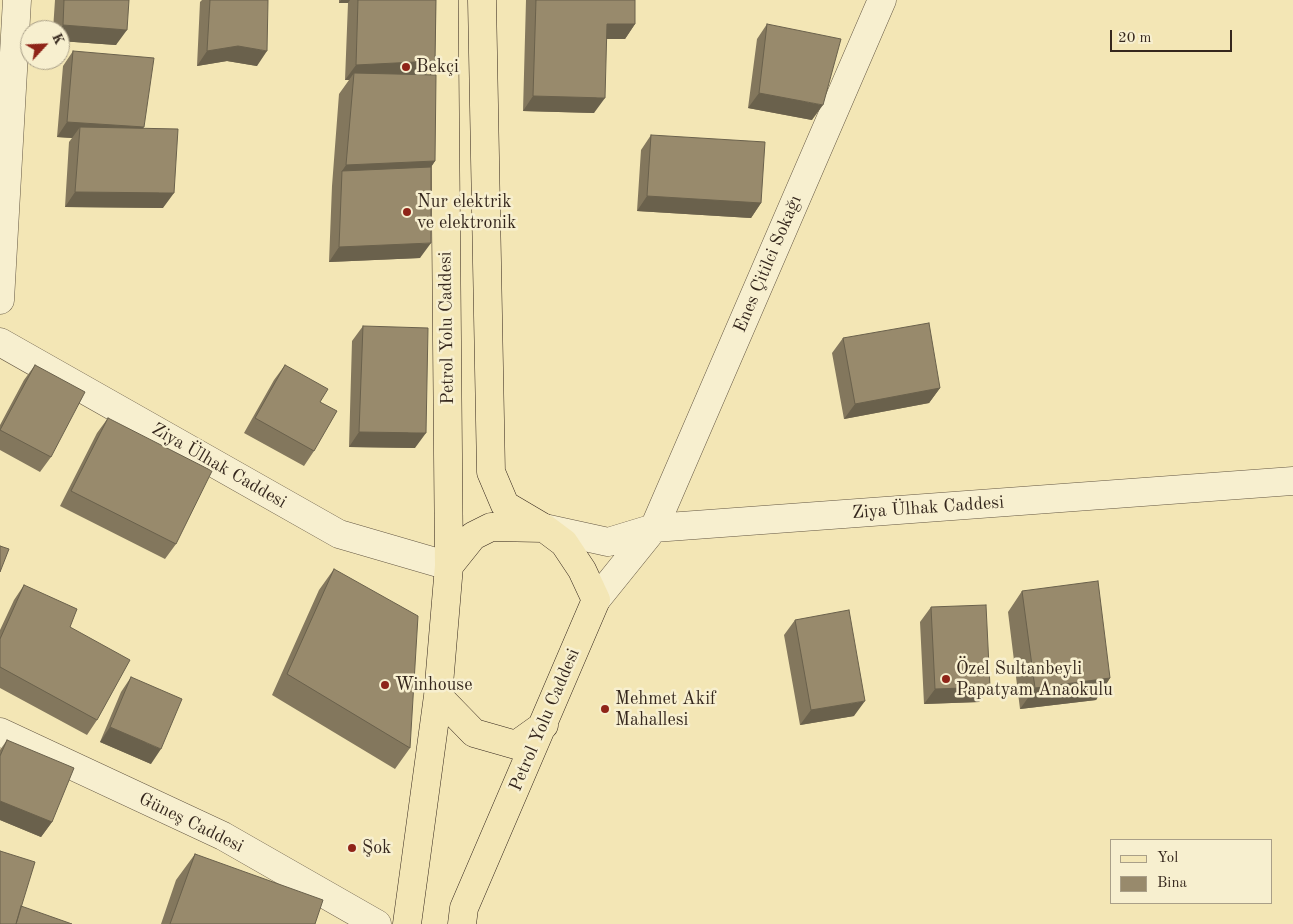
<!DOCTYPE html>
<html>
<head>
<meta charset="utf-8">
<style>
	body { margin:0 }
	#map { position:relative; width:1293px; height:924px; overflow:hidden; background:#f3e6b5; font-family:"Old Standard TT",serif }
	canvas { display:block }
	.legend { position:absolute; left:1110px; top:839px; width:162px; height:65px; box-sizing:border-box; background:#f7efcf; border:1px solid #a99f88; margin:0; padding:6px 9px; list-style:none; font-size:15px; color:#35271d }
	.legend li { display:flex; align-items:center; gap:10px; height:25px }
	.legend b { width:25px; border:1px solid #a99f88 }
	.north { position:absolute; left:20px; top:20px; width:50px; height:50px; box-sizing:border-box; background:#f7efcf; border:1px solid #a99f88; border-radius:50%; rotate:65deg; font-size:14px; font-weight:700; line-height:20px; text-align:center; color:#35271d }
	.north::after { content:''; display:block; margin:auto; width:18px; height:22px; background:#8f2418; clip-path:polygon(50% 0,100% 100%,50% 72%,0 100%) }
	.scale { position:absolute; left:1110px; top:30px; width:122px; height:22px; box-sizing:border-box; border:2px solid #35271d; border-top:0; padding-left:6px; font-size:15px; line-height:18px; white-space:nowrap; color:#35271d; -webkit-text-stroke:4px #f7efcf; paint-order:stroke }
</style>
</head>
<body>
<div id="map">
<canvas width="1293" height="924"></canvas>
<ul class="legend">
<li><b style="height:6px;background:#f3e6b5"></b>Yol</li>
<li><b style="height:14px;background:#988a6c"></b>Bina</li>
</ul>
<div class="north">K</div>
<div class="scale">20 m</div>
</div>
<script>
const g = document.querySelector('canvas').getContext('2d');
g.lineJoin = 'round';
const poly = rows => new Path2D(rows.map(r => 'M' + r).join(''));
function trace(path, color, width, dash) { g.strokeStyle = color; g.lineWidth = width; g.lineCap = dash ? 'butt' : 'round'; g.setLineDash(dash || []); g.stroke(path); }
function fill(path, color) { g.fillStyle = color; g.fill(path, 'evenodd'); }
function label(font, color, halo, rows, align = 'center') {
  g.font = font + ' "Old Standard TT",serif'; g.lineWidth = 5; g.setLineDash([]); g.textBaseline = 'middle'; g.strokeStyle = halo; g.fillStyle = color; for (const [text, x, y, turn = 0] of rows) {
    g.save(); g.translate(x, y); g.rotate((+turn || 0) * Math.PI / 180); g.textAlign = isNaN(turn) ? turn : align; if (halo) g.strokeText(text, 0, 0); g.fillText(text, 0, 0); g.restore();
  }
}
const minor = poly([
	[0,300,17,0],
	[0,342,339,534,449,566],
	[544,528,608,542,654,528,882,0],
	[596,600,654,528,1293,481],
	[0,732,223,836,377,924]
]);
const major = poly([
	[449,566,473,536,491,527,543,528],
	[438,696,474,733,516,745,544,725],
	[407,924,438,696,449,566,444,0],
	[462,924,464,908,596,600,582,570,564,543,544,528,505,505,491,472,482,0]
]);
const wall = poly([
	[55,0,129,0,116,45,60,41,60,30,53,30],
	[202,0,268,0,257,66,227,61,197,66,200,2],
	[339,0,436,0,435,61,426,75,435,161,431,167,420,258,329,262,332,186,339,94,349,80,345,80,348,3,339,3],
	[526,0,635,0,635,24,625,39,606,39,594,113,523,111],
	[767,24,812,120,748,108,757,39],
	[73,51,142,128,163,208,65,207,69,142,72,138,57,137,63,66],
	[651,135,761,203,751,218,637,211,641,150],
	[363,326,415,448,349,447,352,341],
	[843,338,940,388,929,403,844,419,832,353],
	[35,365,51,457,40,472,0,450,0,425,24,380],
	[285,365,314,451,304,466,244,433,274,380],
	[108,418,176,544,165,559,60,506,97,433],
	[334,569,410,748,395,769,272,695,319,590],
	[24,585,70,627,97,720,87,735,0,688,0,630,14,600],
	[1022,591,1110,678,1096,700,1020,709,1008,612],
	[931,607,990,687,979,702,924,704,920,622],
	[795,620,854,716,800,725,784,635],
	[131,677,151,764,100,742,121,692],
	[7,740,52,822,41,837,0,820,0,750],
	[195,854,315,924,161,924,176,880]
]);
const shadedWall = poly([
	[341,0,350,0,348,3,339,3],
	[607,24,635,24,625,39,596,39],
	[63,25,127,30,116,45,60,41,59,30],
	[238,46,267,51,257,66,227,61,197,66,207,51],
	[435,61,425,76,354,73,349,80,345,80,356,65],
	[759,93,823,105,812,120,748,108],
	[533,96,605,98,594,113,523,111],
	[67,122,144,127,133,142,80,127,72,138,57,137],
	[435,161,421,182,342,171,332,186,346,165],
	[75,192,174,193,163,208,65,207],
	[647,196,761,203,751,218,637,211],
	[431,243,420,258,329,262,339,247],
	[940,388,929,403,844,419,855,404],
	[359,432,426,433,415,448,349,447],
	[1110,678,1096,700,1020,709,1035,688],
	[990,687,979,702,924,704,935,689],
	[865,701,854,716,800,725,811,710],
	[110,727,161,749,151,764,100,742],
	[0,801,52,822,41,837,0,820]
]);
const building = poly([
	[64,0,129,0,127,30,63,25,64,0],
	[210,0,268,0,267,51,238,46,207,51,210,0],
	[358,0,436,0,435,61,356,65,358,0],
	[536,0,635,0,635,24,607,24,605,98,533,96,536,0],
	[767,24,841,39,823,105,759,93,767,24],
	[73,51,154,58,144,127,67,122,73,51],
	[354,73,436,75,435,161,346,165,354,73],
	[80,127,178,129,174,193,75,192,80,127],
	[651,135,765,142,761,203,647,196,651,135],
	[431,167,431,243,339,247,342,171,431,167],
	[929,323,940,388,855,404,843,338,929,323],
	[363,326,428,328,426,433,359,432,363,326],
	[35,365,85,392,51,457,0,430,35,365],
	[285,365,328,389,320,402,337,411,314,451,255,418,285,365],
	[108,418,212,471,176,544,71,491,108,418],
	[0,546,9,549,0,572,0,546],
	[334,569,418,616,410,748,287,674,334,569],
	[1098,581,1110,678,1035,688,1022,591,1098,581],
	[24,585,77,609,70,627,130,660,97,720,0,667,0,639,24,585],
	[986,605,990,687,935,689,931,607,986,605],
	[849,610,865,701,811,710,795,620,849,610],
	[131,677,182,699,161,749,110,727,131,677],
	[7,740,74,768,52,822,0,801,0,756,7,740],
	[0,851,35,862,16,924,0,924,0,851],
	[195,854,323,900,315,924,170,924,195,854],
	[21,906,72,924,16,924,21,906]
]);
const markers = [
	[406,67,5,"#8f2418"],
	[407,212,5,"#8f2418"],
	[946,679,5,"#8f2418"],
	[385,685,5,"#8f2418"],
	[605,709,5,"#8f2418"],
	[352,848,5,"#8f2418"]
];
const poiNames = [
	["Bekçi",416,67],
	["Nur elektrik",417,202],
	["ve elektronik",417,223],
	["Özel Sultanbeyli",956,669],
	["Papatyam Anaokulu",956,690],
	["Winhouse",395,685],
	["Mehmet Akif",615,699],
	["Mahallesi",615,720],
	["Şok",362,848]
];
const streetNames = [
	["Enes Çitilci Sokağı",768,264,-67],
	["Petrol Yolu Caddesi",447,328,-91],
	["Ziya Ülhak Caddesi",219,466,30],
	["Ziya Ülhak Caddesi",928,508,-4],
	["Petrol Yolu Caddesi",545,720,-67],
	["Güneş Caddesi",191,823,26]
];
trace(minor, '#645743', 29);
trace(major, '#35271d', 29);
trace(minor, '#f7efcf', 28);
trace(major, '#f3e6b5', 28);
fill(wall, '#83775d');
fill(shadedWall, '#6a614c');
fill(building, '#988a6c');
trace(building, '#6a614c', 1);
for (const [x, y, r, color] of markers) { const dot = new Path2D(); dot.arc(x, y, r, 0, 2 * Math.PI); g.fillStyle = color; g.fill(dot); trace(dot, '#f7efcf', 2); }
label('18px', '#35271d', '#f7efcf', poiNames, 'left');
label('18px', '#35271d', '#f7efcf', streetNames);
</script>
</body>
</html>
